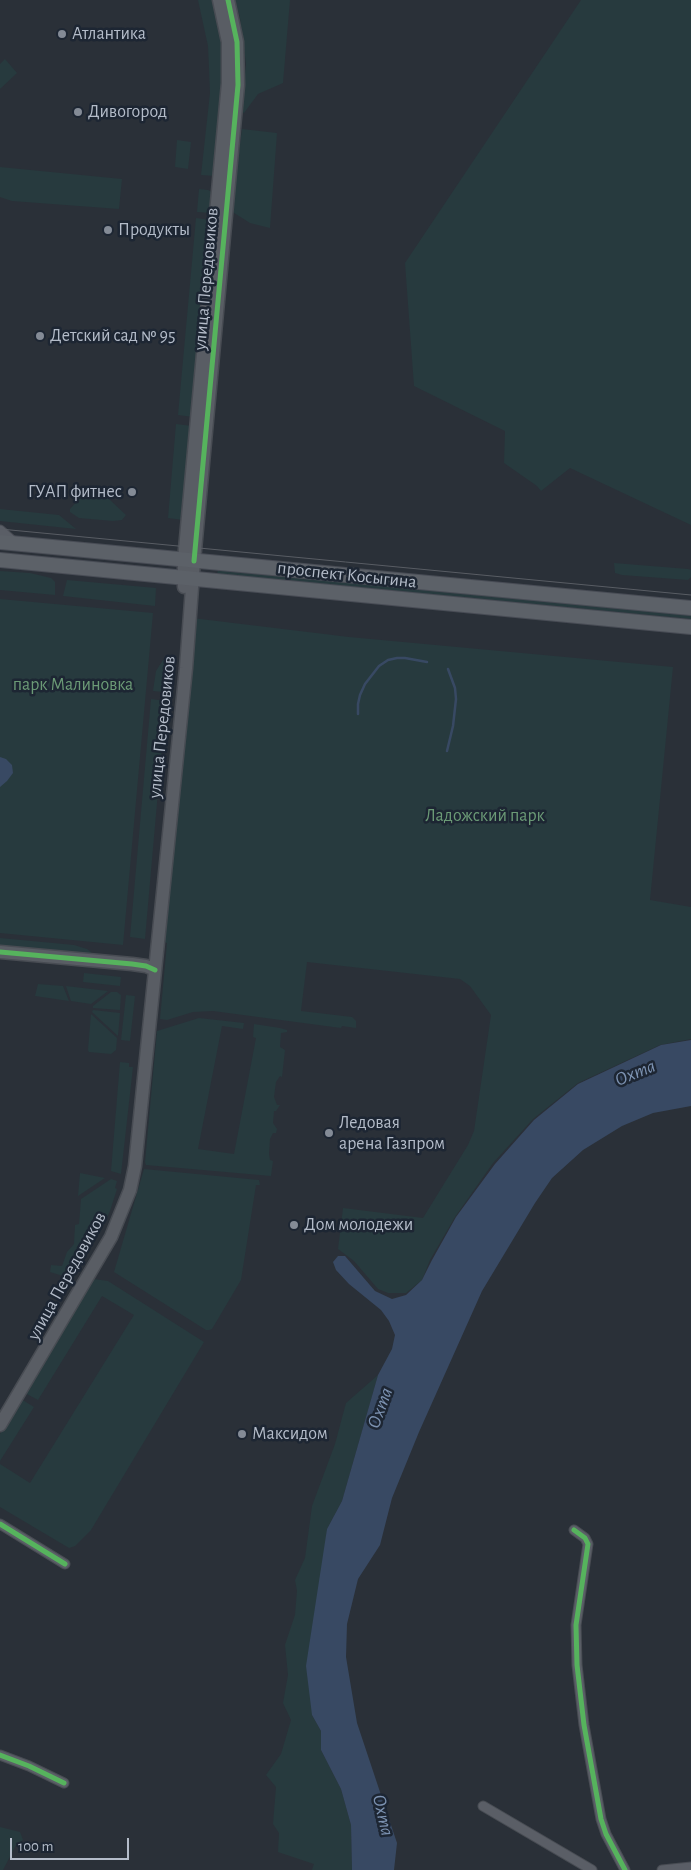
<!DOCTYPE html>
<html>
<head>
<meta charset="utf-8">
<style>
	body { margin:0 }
	#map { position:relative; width:691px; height:1870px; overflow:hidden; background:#2a3038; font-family:"Alegreya Sans",sans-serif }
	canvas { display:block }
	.scale { position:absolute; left:10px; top:1838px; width:119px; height:22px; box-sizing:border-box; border:2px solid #b4bcc9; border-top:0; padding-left:6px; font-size:15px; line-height:18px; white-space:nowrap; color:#b4bcc9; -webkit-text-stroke:4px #1d2633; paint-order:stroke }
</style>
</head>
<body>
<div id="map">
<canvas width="691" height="1870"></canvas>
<div class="scale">100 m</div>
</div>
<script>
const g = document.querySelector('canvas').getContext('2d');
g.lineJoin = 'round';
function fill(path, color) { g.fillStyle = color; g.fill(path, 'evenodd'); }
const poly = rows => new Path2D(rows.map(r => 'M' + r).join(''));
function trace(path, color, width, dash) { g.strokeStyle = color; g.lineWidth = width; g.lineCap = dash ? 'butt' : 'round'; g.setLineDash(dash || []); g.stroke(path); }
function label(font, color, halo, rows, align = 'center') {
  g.font = font + ' "Alegreya Sans",sans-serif'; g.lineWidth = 5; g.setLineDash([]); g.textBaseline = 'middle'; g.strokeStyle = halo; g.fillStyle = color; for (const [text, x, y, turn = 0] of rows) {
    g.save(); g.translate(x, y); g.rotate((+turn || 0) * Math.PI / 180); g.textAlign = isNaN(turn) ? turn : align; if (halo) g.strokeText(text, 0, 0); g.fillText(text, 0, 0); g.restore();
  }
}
const green = poly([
	[198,0,212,0,223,46,224,68,215,176,201,175,210,93,209,68,208,46],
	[235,0,290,0,283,83,258,94,244,113,241,112,246,64,240,18],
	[581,0,691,0,691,525,570,468,541,491,537,486,504,463,505,431,414,386,405,263],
	[5,59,17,73,0,89,0,64],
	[242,129,277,133,270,228,250,223,231,211],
	[177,140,191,142,188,169,175,167],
	[0,167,122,179,119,209,12,201,0,197],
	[199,189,208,190,214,193,212,213,197,212],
	[196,218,211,220,193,417,178,415],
	[176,424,192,426,183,520,168,518],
	[95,486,126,515,122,520,113,521,79,518,70,512,70,509,90,487],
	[0,509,59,515,76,529,0,521],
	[614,563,688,569,691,570,691,577,688,580,622,575,615,573],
	[218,570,691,615,691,619,217,574],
	[0,571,30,573,51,578,55,582,55,595,0,590],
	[67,580,156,588,155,606,63,596],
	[0,599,153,613,123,945,0,933],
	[192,618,349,637,673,667,650,900,691,907,691,1039,660,1045,578,1083,533,1119,493,1163,455,1217,430,1260,422,1280,406,1293,388,1293,378,1289,354,1261,338,1249,343,1208,423,1218,468,1145,474,1131,491,1015,470,986,460,979,307,962,301,1011,352,1017,356,1021,356,1028,342,1026,341,1028,213,1011,193,1012,167,1020,160,1019,167,943,162,942],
	[163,660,165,660,163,692,153,691,156,671],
	[151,699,166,701,145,939,130,937],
	[0,938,74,945,87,949,91,952,90,956,0,947],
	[84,973,121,977,120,986,83,982],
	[38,984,63,986,69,1001,35,996],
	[66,986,108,991,91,1004,71,1001],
	[111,992,117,992,121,995,120,1010,93,1008,93,1006],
	[126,995,135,996,130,1041,121,1040],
	[93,1010,120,1013,118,1036,92,1012],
	[91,1014,117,1038,116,1050,111,1054,89,1052,88,1050],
	[199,1018,244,1023,243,1029,222,1026,198,1149,234,1154,256,1038,253,1037,254,1024,280,1028,287,1030,287,1032,281,1033,280,1047,285,1050,282,1077,280,1076,276,1082,274,1097,277,1105,280,1105,276,1111,274,1111,273,1123,277,1129,276,1133,273,1133,270,1139,269,1154,270,1160,273,1161,271,1176,146,1165,145,1162,157,1031],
	[120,1062,129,1063,129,1067,133,1067,121,1174,111,1171],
	[144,1169,259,1180,260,1185,256,1185,241,1280,212,1329,209,1330,206,1330,114,1272],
	[80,1173,105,1178,78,1196],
	[111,1179,117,1181,115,1188,117,1189,110,1211,100,1232,73,1279,50,1272,51,1265,62,1266,67,1252,74,1244,75,1225,79,1224,81,1199],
	[93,1279,108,1281,204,1342,91,1530,75,1546,69,1548,0,1507,0,1464,30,1483,134,1315,102,1296,38,1400,25,1393],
	[378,1375,342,1501,327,1529,312,1715,321,1731,321,1750,341,1789,351,1825,352,1870,312,1870,314,1864,278,1852,279,1833,273,1824,276,1787,266,1775,281,1754,291,1720,283,1703,288,1675,285,1645,295,1615,297,1591,295,1580,305,1558,312,1506,335,1444,346,1403],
	[21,1399,34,1407,0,1461,0,1434],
	[0,1827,20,1832,23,1840,16,1845,3,1870,0,1870]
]);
const water = poly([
	[0,757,6,759,12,765,13,773,7,781,0,787],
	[691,1040,691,1106,653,1113,622,1126,583,1150,552,1178,535,1203,482,1291,419,1432,392,1498,380,1545,358,1579,347,1624,346,1657,357,1723,397,1843,394,1870,352,1870,351,1825,341,1789,321,1750,321,1731,312,1715,306,1666,327,1529,342,1501,378,1375,392,1349,395,1335,389,1321,381,1310,349,1284,336,1270,333,1262,338,1256,345,1256,375,1291,392,1299,406,1295,422,1280,432,1260,456,1217,495,1164,534,1120,578,1084,661,1045]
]);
const stream = poly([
	[358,714,358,704,360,695,365,684,379,666,388,660,397,658,405,658,427,662],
	[447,751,453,726,456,699,455,688,448,669]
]);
const street = poly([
	[0,530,16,544],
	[0,1524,65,1564],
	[574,1530,585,1538,588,1544,576,1625,577,1665,584,1725,601,1819,606,1834,625,1870],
	[0,1755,29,1766,64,1783],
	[483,1806,592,1870],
	[662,1870,691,1867]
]);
const secondary = poly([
	[184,587,184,560,228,83,228,42,219,0],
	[0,952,132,964,146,966,155,970],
	[0,1425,111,1237,130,1190,135,1166,186,668,194,561,238,85,237,42,228,0]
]);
const primary = poly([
	[0,542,691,608],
	[0,560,691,627]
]);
const tram = poly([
	[0,529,691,595]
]);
const cycleway = poly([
	[194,561,238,85,237,42,228,0],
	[0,952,132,964,146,966,155,970],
	[0,1524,65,1564],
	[574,1530,585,1538,588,1544,576,1625,577,1665,584,1725,601,1819,606,1834,625,1870],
	[0,1755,29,1766,64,1783]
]);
const markers = [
	[62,34,5,"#848b96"],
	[78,112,5,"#848b96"],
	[108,230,5,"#848b96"],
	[40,336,5,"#848b96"],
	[132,492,5,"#848b96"],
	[329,1133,5,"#848b96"],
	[294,1225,5,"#848b96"],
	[242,1434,5,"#848b96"]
];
const poiNames = [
	["Атлантика",72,34],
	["Дивогород",88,112],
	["Продукты",118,230],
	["Детский сад № 95",50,336],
	["ГУАП фитнес",122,492,"right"],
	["Ледовая",339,1123],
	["арена Газпром",339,1144],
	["Дом молодежи",304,1225],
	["Максидом",252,1434]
];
const streetNames = [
	["улица Передовиков",206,279,-85],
	["проспект Косыгина",347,575,6],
	["улица Передовиков",162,727,-84],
	["улица Передовиков",67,1276,-61]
];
const parkNames = [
	["парк Малиновка",73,685],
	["Ладожский парк",485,816]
];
const waterNames = [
	["Охта",635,1073,-22],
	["Охта",380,1408,-70],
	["Охта",383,1815,77]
];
fill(green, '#273a3e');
fill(water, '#384963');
trace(stream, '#384963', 2.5);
trace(street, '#484c53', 11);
trace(secondary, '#484c53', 15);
trace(primary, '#484c55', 16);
trace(street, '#5a5e66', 9);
trace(secondary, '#595d64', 12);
trace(primary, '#5c6168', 14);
trace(tram, '#595d64', 1);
trace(cycleway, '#56b35d', 5);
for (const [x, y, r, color] of markers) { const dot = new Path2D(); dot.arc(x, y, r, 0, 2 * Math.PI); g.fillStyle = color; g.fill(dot); trace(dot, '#1d2633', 2); }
label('18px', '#b4bcc9', '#1d2633', poiNames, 'left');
label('18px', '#b4bcc9', '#1d2633', streetNames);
label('18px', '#6b9a76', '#1d2633', parkNames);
label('italic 19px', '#7c92b1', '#1d2633', waterNames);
</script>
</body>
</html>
